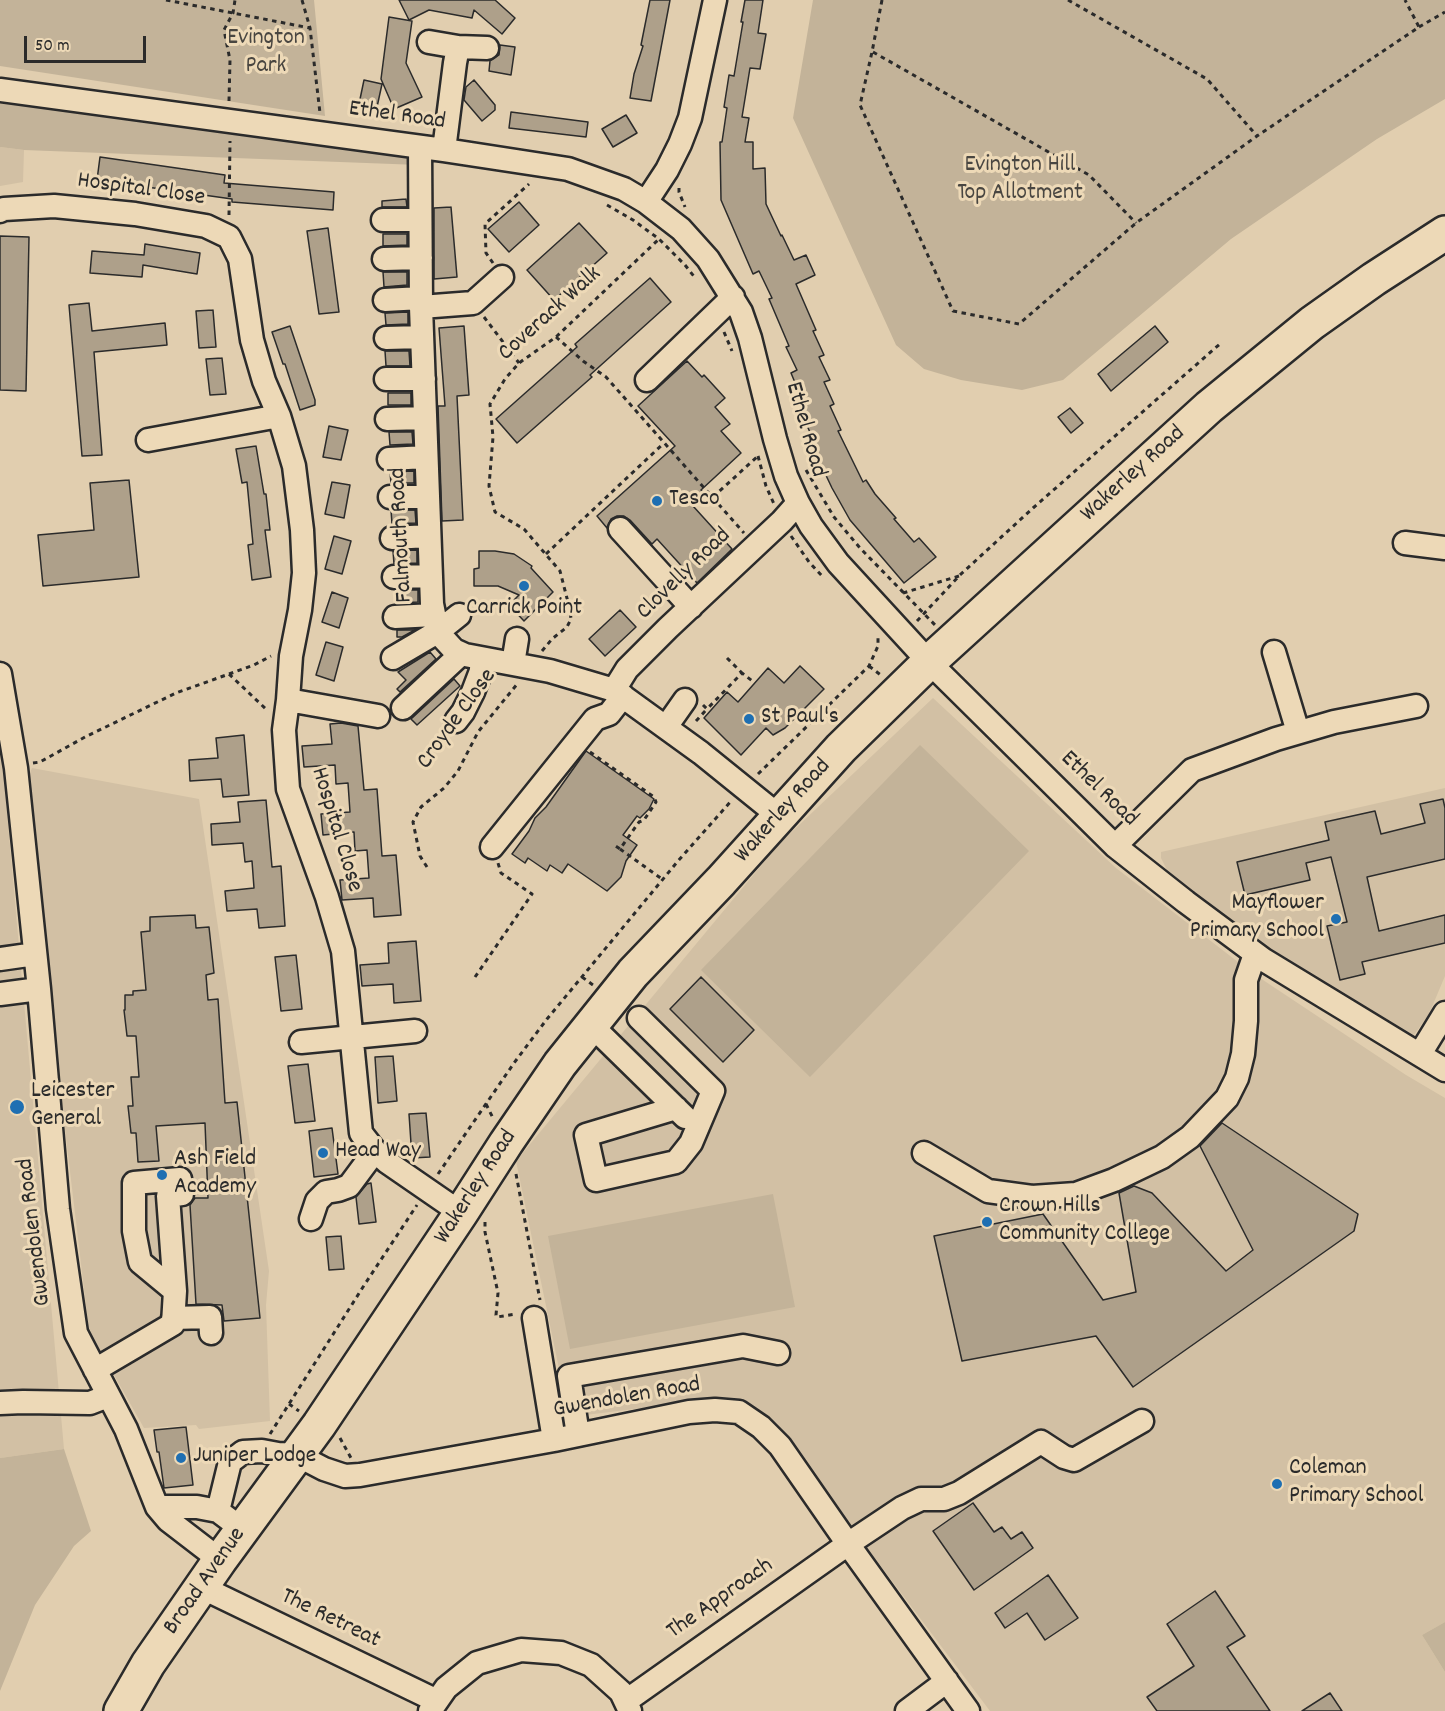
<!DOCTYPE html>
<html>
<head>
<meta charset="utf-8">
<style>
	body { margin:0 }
	#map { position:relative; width:1445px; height:1711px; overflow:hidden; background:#e1ceaf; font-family:Dekko,sans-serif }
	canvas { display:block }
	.scale { position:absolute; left:24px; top:36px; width:122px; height:27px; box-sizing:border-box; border:3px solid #2b2b2b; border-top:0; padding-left:8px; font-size:18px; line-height:21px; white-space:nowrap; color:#2b2b2b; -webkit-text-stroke:4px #edd9b7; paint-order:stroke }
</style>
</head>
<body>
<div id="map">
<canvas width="1445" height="1711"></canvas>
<div class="scale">50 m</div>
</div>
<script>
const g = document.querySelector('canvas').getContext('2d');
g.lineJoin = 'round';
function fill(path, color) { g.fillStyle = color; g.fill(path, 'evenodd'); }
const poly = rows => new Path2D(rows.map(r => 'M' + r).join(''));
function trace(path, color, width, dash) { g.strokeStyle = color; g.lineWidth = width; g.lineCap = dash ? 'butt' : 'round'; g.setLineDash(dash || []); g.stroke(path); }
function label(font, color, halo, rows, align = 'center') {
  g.font = font + ' Dekko,sans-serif'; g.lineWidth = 6; g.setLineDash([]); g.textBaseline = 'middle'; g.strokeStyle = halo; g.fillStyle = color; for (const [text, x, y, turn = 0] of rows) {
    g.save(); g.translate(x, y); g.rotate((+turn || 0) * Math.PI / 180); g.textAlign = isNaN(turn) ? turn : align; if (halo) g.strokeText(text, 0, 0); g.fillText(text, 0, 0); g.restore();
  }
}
const built = poly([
	[0,147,24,150,23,182,0,186],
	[933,698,1116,868,1251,972,1406,1075,1445,1098,1445,1622,1422,1635,1445,1672,1445,1711,990,1711,794,1451,708,1400,569,1417,516,1161,779,844],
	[0,734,64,1449,0,1458],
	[32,768,199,799,269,1271,266,1305,270,1421,199,1429,196,1425,144,1428,89,1331,59,1079,28,778],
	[1445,788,1445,976,1429,1014,1414,1035,1272,951,1182,886,1169,874,1161,858,1161,852]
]);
const green = poly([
	[0,0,314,0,325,116,0,66],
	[813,0,1445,0,1445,99,1377,139,1231,239,1063,380,1022,390,961,380,924,369,896,345,793,118],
	[0,98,420,147,419,165,24,150,0,147],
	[920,745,1029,851,810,1077,701,970],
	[773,1194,795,1307,570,1349,548,1236],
	[64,1449,91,1531,74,1546,35,1605,0,1691,0,1458],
	[1445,1622,1445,1672,1422,1635]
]);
const building = poly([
	[399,0,495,0,515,18,502,34,474,10,472,18,429,10,409,20,399,0],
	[650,0,670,0,651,101,630,98,634,74,643,46,641,45,650,0],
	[745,0,763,0,758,33,766,34,760,69,750,68,742,117,749,118,745,142,753,142,753,169,765,168,766,204,781,236,782,235,794,260,806,255,815,275,796,284,816,330,813,331,824,355,819,357,830,380,824,382,834,404,830,406,841,430,838,431,863,482,866,480,875,494,896,518,894,519,914,542,919,538,936,557,904,583,850,520,832,488,822,467,819,469,810,449,816,446,805,421,807,421,797,399,801,397,791,373,797,370,786,347,789,346,769,299,772,298,759,271,753,274,721,200,720,142,722,142,727,108,724,107,729,75,734,76,743,22,741,22,745,0],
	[389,17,412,21,406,63,422,97,394,109,381,79,389,17],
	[500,45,515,47,511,75,489,71,490,61,499,55,500,45],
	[364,80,382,84,377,107,359,104,364,80],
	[474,80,495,105,495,110,482,121,464,100,466,87,474,80],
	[511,112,588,122,586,137,509,128,511,112],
	[626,115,637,133,613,147,602,129,626,115],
	[100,157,225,175,224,183,334,192,333,210,232,202,232,199,97,180,100,157],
	[406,199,407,207,382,207,382,201,406,199],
	[519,202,539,225,509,252,488,229,519,202],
	[451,207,457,277,434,279,434,208,451,207],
	[579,223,607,253,554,300,527,270,579,223],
	[328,228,339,312,319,314,307,231,328,228],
	[383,234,407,234,407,245,383,246,383,234],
	[0,236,29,237,26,391,0,390,0,236],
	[145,244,200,253,197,274,143,265,142,277,90,273,92,251,144,255,145,244],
	[383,272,407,272,407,285,384,287,383,272],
	[650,278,671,302,590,375,592,377,517,443,496,419,577,347,575,344,650,278],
	[89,303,92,331,165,323,167,345,94,352,102,455,82,456,69,305,89,303],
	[213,310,216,347,199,348,196,311,213,310],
	[408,312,408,324,386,325,385,313,408,312],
	[290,326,315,400,315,405,300,410,285,364,283,364,272,332,290,326],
	[464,326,469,395,457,396,463,520,442,521,438,406,445,406,439,328,464,326],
	[1155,326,1168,342,1111,391,1098,374,1155,326],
	[385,351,409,351,410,366,386,366,385,351],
	[222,358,226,394,210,395,206,359,222,358],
	[687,361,702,377,704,375,725,398,715,407,730,424,721,431,741,453,701,490,706,495,693,506,732,549,697,583,657,539,652,544,630,520,624,516,617,516,611,519,607,528,597,516,675,446,638,406,687,361],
	[388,393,411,393,411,405,388,405,388,393],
	[1070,408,1083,423,1071,433,1058,417,1070,408],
	[329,426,348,430,341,460,323,457,329,426],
	[389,432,412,432,413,444,390,445,389,432],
	[256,446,264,494,266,494,270,530,265,530,271,577,252,580,248,545,253,544,247,482,242,483,236,449,256,446],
	[414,471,414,483,391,483,390,472,414,471],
	[129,480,139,577,43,586,38,535,94,530,90,483,129,480],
	[332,482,350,485,344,518,325,514,332,482],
	[391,510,415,510,416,523,392,524,391,510],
	[334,536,351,541,342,574,325,569,334,536],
	[417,550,417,563,394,564,393,551,417,550],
	[479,551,495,551,514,554,532,566,531,568,553,592,524,621,509,605,519,595,498,586,474,586,474,569,479,568,479,551],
	[395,590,418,590,418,602,395,603,395,590],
	[332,592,348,598,339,628,322,622,332,592],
	[620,610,636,627,605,656,589,639,620,610],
	[397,630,415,630,402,637,397,637,397,630],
	[326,642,343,647,334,681,316,675,326,642],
	[430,652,436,659,400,692,397,689,406,680,398,672,430,652],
	[800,666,824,689,785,728,773,735,766,728,741,755,704,718,727,692,738,702,768,668,784,683,800,666],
	[454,679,460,686,417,725,411,719,454,679],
	[341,723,358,726,364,790,377,789,382,856,396,855,401,915,374,917,373,898,342,900,340,880,369,878,367,850,355,851,354,832,323,835,321,814,350,812,348,783,336,784,335,765,304,767,302,746,332,744,330,724,341,723],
	[244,735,249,795,223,797,221,779,190,781,189,760,218,758,216,738,244,735],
	[586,751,654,799,649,809,640,818,637,816,623,835,637,845,626,861,621,877,607,891,568,864,562,873,550,865,547,871,528,858,525,863,512,854,529,831,535,818,546,807,586,751],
	[1443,799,1445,808,1445,859,1367,877,1379,931,1445,915,1445,943,1362,962,1365,974,1340,980,1327,926,1347,922,1331,857,1306,863,1310,880,1245,895,1237,862,1329,840,1325,822,1375,811,1381,834,1425,823,1420,804,1443,799],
	[266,800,272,867,281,866,285,926,259,928,257,909,227,911,225,891,254,888,252,861,245,862,243,843,212,845,211,824,240,822,238,802,266,800],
	[195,915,196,928,209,927,214,973,206,975,208,1000,218,999,225,1103,237,1102,260,1318,224,1321,222,1305,196,1304,190,1205,195,1198,208,1198,205,1123,156,1126,159,1161,138,1162,136,1133,131,1133,128,1106,133,1106,131,1077,139,1077,136,1036,127,1036,124,1010,125,1010,125,995,133,995,133,991,146,990,141,932,150,931,150,917,195,915],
	[416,941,421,1001,394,1003,393,984,362,986,360,965,389,963,388,943,416,941],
	[296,955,302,1009,281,1011,275,957,296,955],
	[701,977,754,1030,723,1062,670,1009,701,977],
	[393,1056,397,1101,378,1103,375,1057,393,1056],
	[308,1064,315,1121,295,1123,288,1066,308,1064],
	[426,1113,430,1157,412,1158,409,1114,426,1113],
	[1222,1123,1358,1214,1354,1231,1133,1387,1096,1336,962,1361,934,1236,1043,1214,1103,1300,1136,1292,1119,1193,1134,1186,1152,1193,1226,1271,1253,1250,1200,1146,1222,1123],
	[332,1128,338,1174,314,1177,309,1131,332,1128],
	[371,1183,376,1222,359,1224,356,1197,367,1184,371,1183],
	[341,1236,344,1269,329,1270,326,1237,341,1236],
	[186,1427,193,1485,164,1488,159,1452,157,1452,154,1430,186,1427],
	[973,1503,994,1532,1002,1527,1011,1539,1022,1532,1033,1548,974,1590,933,1531,973,1503],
	[1048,1575,1078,1618,1045,1640,1027,1613,1005,1628,995,1613,1048,1575],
	[1215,1591,1245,1636,1227,1647,1270,1711,1157,1711,1147,1697,1194,1666,1167,1624,1215,1591],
	[1330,1693,1342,1711,1302,1711,1330,1693]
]);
const path = poly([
	[166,0,310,28],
	[302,0,310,28,320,113],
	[882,0,872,52,860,105,953,311,1019,324,1136,223,1257,136,1419,27,1405,0],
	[1068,0,1207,79,1257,136],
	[1419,27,1445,12],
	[873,52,1089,175,1136,223],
	[229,101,230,60,224,30,233,13,235,0],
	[679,188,679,192,685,207],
	[607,205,633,220,659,239,685,265,696,279],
	[229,215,230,141],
	[493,263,486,253,485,224,529,184],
	[484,317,519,363],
	[724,332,732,351],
	[556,337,583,361,606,377,744,533],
	[758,456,766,486,774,504],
	[806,470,834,517,860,548,936,626],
	[713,497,758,456],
	[791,536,809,562,822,576],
	[546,554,664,443],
	[903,593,959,576],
	[917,621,960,575,1033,508,1221,343],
	[542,651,552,639,567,627,571,619,570,610,560,571,524,529,495,512,489,486,493,437,490,404,505,379,519,363,556,337,659,239],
	[727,658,742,673],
	[869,666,882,676],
	[229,674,254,665,271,656],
	[703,705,707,709,742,673,755,683],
	[696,721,707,709],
	[590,752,654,797,656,802,644,820,639,822,620,849,614,845],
	[33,763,40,762,85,737,176,693,229,674,268,711],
	[758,774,869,666,878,646,878,635],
	[620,849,662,879],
	[427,867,420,856,413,822,421,807,444,788,458,771,478,732,518,683],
	[475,977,532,894,501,873,498,863],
	[582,977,593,985],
	[486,1104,493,1118],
	[438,1174,514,1063,547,1019,678,861,732,800],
	[516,1174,540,1300],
	[485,1222,485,1232,498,1293,496,1315,497,1317,516,1314],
	[289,1404,299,1411],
	[270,1434,363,1287,417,1205],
	[340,1438,351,1458]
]);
const minor = poly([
	[429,42,458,47,487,48],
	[0,90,444,150,568,169,624,189,646,202,681,229,708,259,741,312,750,338,775,439,786,476,798,503,811,526,838,563,929,662,1115,846,1186,902,1264,960,1445,1070],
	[420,147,421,307,432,604,436,624,443,638,454,650,465,655,550,671,614,690,701,753,779,816],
	[444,150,455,63,458,47],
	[646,202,667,170,680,144,690,118,715,0],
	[0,211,4,209,54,206,135,214,206,226,229,237,240,259,252,340,264,381,279,416,294,466,302,530,304,573,300,610,291,656,288,700,284,730,288,789,327,897,343,951,361,1133,375,1151,387,1162,461,1213],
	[383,220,420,220],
	[384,259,421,258],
	[385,300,421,298],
	[421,307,473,303,502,277],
	[386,338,422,337],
	[386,379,424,379],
	[647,380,733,297],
	[387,419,425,418],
	[148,440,279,416],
	[389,459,426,457],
	[390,497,428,497],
	[620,529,691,607],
	[392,538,429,536],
	[1405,543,1445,548],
	[394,577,431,576],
	[395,617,434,615],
	[1274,652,1298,732],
	[393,658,439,631,459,615],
	[513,664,517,639],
	[0,674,16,768,39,989,58,1209,76,1333,126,1429,157,1507,168,1520,220,1560],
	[614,690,627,669,668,628,782,521,798,503],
	[288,700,378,716],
	[403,708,461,654],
	[456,721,463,712,473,692,481,671,481,659],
	[666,727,685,700],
	[1115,846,1192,770,1276,739,1334,722,1416,706],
	[492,847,595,719,609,714,623,696],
	[0,959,35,954],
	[0,994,39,989],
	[639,1018,713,1091,691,1143,676,1162,596,1180,586,1135,676,1108],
	[591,1025,685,1117],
	[301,1042,415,1031],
	[1420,1054,1445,1013],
	[924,1153,988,1191,1032,1197,1076,1194,1114,1180,1162,1157,1190,1137,1227,1098,1237,1078,1243,1054,1246,1021,1246,980,1255,954],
	[311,1219,317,1201,326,1192,338,1190,349,1186,375,1151],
	[173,1318,210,1317,211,1333],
	[534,1318,554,1440],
	[95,1370,173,1324,175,1291,168,1196,182,1194,180,1179,134,1183,134,1231,140,1262,175,1291],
	[0,1403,23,1402,90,1403,108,1396],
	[578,1435,569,1376,743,1346,778,1353],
	[157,1507,197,1507,218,1511,230,1520],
	[218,1511,230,1462,243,1452,262,1451,278,1454,297,1455,324,1469,345,1476,360,1475,554,1440,689,1412,715,1410,739,1412,761,1427,780,1446,848,1544,968,1711],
	[201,1587,437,1701],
	[626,1701,848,1544,902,1508,921,1499,944,1499,959,1493,1041,1442,1064,1457,1074,1460,1142,1421],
	[430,1711,446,1688,477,1663,521,1650,561,1653,591,1665,621,1692,630,1711],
	[907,1711,947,1681]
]);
const highway = poly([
	[121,1711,148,1664,220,1560,319,1425,461,1213,506,1143,560,1064,633,973,721,881,841,748,929,662,1209,407,1312,323,1374,279,1445,233]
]);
const markers = [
	[657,501,6,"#1f6fb2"],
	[524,586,6,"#1f6fb2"],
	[749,719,6,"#1f6fb2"],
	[1336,919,6,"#1f6fb2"],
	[17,1107,8,"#1f6fb2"],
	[323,1153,6,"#1f6fb2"],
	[162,1175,6,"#1f6fb2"],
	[987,1222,6,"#1f6fb2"],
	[181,1458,6,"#1f6fb2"],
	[1277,1484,6,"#1f6fb2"]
];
const parkNames = [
	["Evington",266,40],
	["Park",266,68],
	["Evington Hill",1020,167],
	["Top Allotment",1020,195]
];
const streetNames = [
	["Ethel Road",397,117,8],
	["Hospital Close",141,191,8],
	["Coverack Walk",551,315,-42],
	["Ethel Road",804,430,74],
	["Wakerley Road",1134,475,-42],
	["Falmouth Road",403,535,-93],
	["Clovelly Road",685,575,-44],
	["Croyde Close",458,720,-54],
	["Ethel Road",1098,790,44],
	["Wakerley Road",784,812,-48],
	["Hospital Close",335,830,73],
	["Wakerley Road",477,1188,-57],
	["Gwendolen Road",36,1232,-97],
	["Gwendolen Road",627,1399,-10],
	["Broad Avenue",206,1582,-55],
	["The Approach",721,1600,-35],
	["The Retreat",330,1620,26]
];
const poiNames = [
	["Tesco",669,501],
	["Carrick Point",524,610,"center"],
	["St Paul's",761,719],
	["Mayflower",1324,905,"right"],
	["Primary School",1324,933,"right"],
	["Leicester",31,1093],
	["General",31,1121],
	["Head Way",335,1153],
	["Ash Field",174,1161],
	["Academy",174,1189],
	["Crown Hills",999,1208],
	["Community College",999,1236],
	["Juniper Lodge",193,1458],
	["Coleman",1289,1470],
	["Primary School",1289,1498]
];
fill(built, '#d2c0a4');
fill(green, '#c3b399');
fill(building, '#aea08a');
trace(building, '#2b2b2b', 1.5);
trace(minor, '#2b2b2b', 27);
trace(highway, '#2b2b2b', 38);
trace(path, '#2b2b2b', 3, [4.5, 4.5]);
trace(minor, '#edd9b7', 22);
trace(highway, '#edd9b7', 33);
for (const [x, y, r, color] of markers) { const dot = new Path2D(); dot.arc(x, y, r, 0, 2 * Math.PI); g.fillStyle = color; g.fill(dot); trace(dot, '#edd9b7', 2); }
label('24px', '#494641', '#edd9b7', parkNames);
label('24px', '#2b2b2b', '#edd9b7', streetNames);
label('24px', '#2b2b2b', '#edd9b7', poiNames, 'left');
</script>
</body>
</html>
